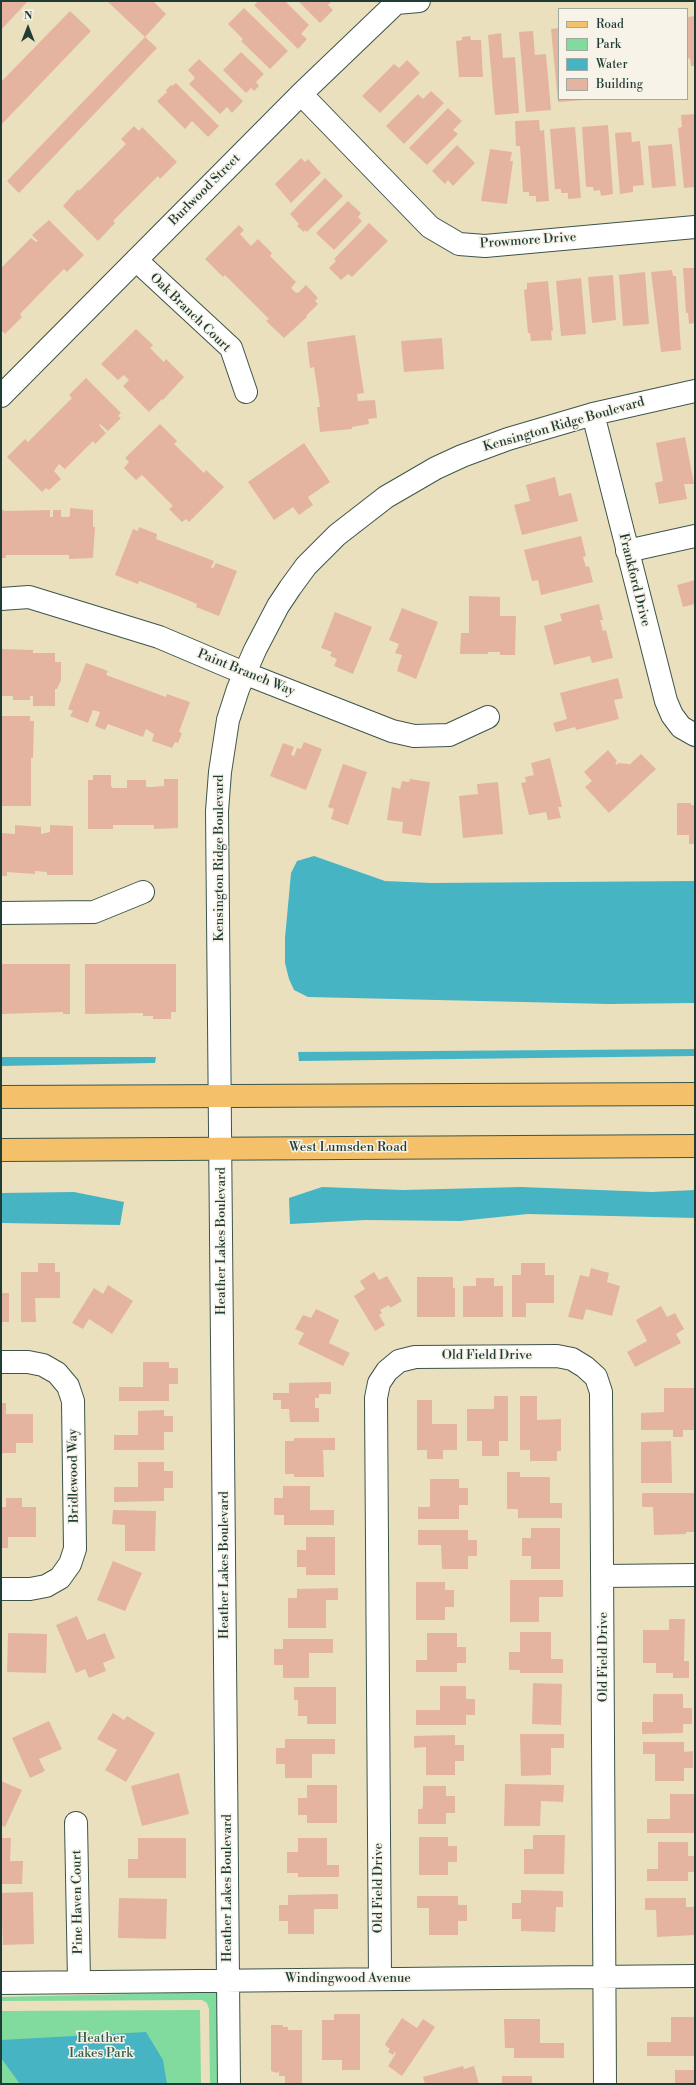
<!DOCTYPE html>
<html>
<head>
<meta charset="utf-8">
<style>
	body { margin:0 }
	#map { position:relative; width:696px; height:2085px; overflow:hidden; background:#eae0be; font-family:"Libre Bodoni",serif }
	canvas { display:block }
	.frame { position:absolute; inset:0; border:2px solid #1f3d34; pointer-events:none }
	.legend { position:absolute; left:558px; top:8px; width:130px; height:92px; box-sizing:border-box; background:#f7f3e8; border:1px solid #a1aaa0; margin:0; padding:5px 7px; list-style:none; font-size:12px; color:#1f3d34 }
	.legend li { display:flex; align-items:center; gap:8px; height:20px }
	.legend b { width:20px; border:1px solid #a1aaa0 }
	.north { position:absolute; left:8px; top:8px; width:40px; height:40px; -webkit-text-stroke:3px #f7f3e8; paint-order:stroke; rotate:0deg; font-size:11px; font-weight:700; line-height:16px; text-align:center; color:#1f3d34 }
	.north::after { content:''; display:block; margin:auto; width:14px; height:18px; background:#1f3d34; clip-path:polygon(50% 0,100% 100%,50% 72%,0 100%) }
</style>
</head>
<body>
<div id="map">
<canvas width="696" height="2085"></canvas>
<div class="frame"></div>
<ul class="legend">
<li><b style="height:5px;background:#f4c16a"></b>Road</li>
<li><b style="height:11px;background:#81da9e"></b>Park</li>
<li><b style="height:11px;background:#47b4c4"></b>Water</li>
<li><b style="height:11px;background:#e4b4a0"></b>Building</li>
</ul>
<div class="north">N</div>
</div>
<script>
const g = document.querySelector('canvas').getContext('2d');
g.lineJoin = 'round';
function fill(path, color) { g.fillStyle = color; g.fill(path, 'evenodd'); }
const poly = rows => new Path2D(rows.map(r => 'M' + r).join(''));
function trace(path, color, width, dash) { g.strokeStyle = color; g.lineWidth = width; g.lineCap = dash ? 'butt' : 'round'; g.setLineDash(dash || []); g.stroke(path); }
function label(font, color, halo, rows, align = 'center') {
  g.font = font + ' "Libre Bodoni",serif'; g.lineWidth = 3; g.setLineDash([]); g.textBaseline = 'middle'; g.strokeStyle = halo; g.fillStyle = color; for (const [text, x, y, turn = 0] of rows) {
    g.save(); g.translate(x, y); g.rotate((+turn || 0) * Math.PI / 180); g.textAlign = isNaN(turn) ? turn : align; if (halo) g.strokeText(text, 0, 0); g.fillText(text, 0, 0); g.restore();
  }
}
const green = poly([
	[218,1992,219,2084,210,2084,209,2009,207,2003,202,2000,1,2001,1,1997],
	[200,2010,201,2084,1,2084,1,2011]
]);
const water = poly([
	[314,856,385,881,431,883,695,881,695,1003,609,1004,308,997,294,990,289,979,285,963,285,938,291,873,297,861],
	[695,1049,695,1056,299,1061,298,1052],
	[1,1057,156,1057,155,1063,1,1066],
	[322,1187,403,1190,521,1187,652,1192,695,1190,695,1218,528,1214,460,1221,366,1220,290,1224,289,1198],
	[74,1192,124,1202,120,1225,1,1223,1,1193],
	[146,2032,163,2060,167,2084,20,2084,1,2058,1,2040]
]);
const building = poly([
	[1,1,28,1,1,30],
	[107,1,153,1,166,14,145,37],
	[255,1,285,1,309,25,301,34,307,39,298,49,254,5,257,3],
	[298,1,332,1,328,5,333,10,320,23],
	[244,8,288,51,270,69,241,41,243,39,228,24],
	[70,11,91,31,1,125,1,82],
	[695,16,695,66,691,66,690,58,687,59,687,21,688,17],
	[559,28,559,99,584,100,558,102,551,29],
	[533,31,535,55,546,54,551,110,526,112,519,32],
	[501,33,503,58,515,57,519,113,495,115,488,35],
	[470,36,471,40,481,40,483,77,459,77,456,41,462,40,462,37],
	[145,37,157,48,19,193,7,181],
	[241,52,264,74,256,82,259,86,254,91,251,88,246,93,223,70],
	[199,59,243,101,232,113,227,107,220,114,189,84,195,78,188,70],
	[407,60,420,73,380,113,362,96,394,64,399,68],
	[176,83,219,126,208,137,192,121,185,129,157,101,167,92,166,90,171,85,172,86],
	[431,91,444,103,404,144,386,126,418,94,423,99],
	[448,108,462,121,453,130,458,134,427,165,409,148],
	[695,114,695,187,684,188,678,128,682,127,681,115],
	[539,120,540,131,544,130,549,201,536,202,536,196,529,196,529,192,523,192,520,146,516,146,515,121],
	[608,125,613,194,601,196,600,190,594,191,593,187,586,187,582,127],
	[134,126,139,131,142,127,177,162,160,179,158,176,113,221,115,223,98,241,63,206,78,189,79,191,126,144,121,139],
	[575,127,581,198,568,199,568,193,561,193,561,189,555,189,550,129],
	[631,132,632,142,640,141,644,185,633,186,633,192,620,194,615,133],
	[672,144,676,186,652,188,648,146],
	[457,145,475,163,453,186,448,180,445,184,432,171],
	[490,149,512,152,510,161,513,161,507,204,481,201],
	[301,158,305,162,308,159,321,173,291,203,275,184],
	[325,178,343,196,307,232,305,230,304,232,297,226,299,224,290,214],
	[348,201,361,213,358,217,362,221,334,250,316,233],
	[49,220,84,255,67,272,64,269,50,283,20,314,22,317,5,334,1,330,1,268,31,238,36,242,38,241,32,235],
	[369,223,388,241,352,277,348,274,341,280,329,268,336,261,334,259],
	[239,225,244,230,240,234,251,246,258,239,272,253,270,256,296,282,291,288,295,292,298,293,306,285,318,298,315,301,318,304,306,316,307,317,284,338,266,321,269,319,225,275,223,277,205,259],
	[683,268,695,268,695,323,689,324,688,313,686,313],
	[672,270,673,276,676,276,681,350,661,352,651,272],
	[645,272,649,324,623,326,619,275],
	[613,275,616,320,593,323,592,322,588,277],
	[581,278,586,334,561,336,556,281],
	[548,281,553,331,551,331,552,340,531,341,530,333,528,333,524,290,527,289,527,283],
	[136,329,153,345,150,348,164,362,166,359,184,377,163,400,162,399,149,412,123,386,129,380,124,375,118,380,101,364],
	[355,335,364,393,357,394,358,401,375,400,377,418,368,419,369,424,352,427,352,429,320,432,317,407,320,407,314,367,310,368,307,342],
	[442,338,444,369,404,372,401,341],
	[86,378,121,413,118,416,121,418,108,431,100,424,99,425,106,433,95,444,93,441,65,469,59,464,54,471,61,479,49,490,46,488,42,492,7,457,25,439,28,442,72,398,69,395],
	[160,424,177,441,174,444,204,473,206,470,224,487,189,522,186,519,182,522,169,509,173,506,142,475,136,480,124,468,129,462,125,458],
	[685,437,694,484,684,484,687,499,659,504,655,483,663,481,656,443],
	[304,443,330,482,308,497,313,505,299,515,293,507,274,520,248,482],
	[555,477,559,496,571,493,578,521,522,535,514,505,530,501,526,485],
	[70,508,93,510,93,527,95,527,93,558,69,559,69,555,6,555,6,558,1,558,1,509,5,511,50,510,50,517,53,517,53,510,61,510,61,517,68,517,70,516],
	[139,527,157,534,156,539,214,561,211,568,213,568,216,563,237,571,219,616,196,607,197,604,178,596,139,581,138,584,115,575,133,529,138,531],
	[581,536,586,556,583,557,586,567,589,566,593,582,541,595,538,580,532,581,524,550],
	[695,580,695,604,683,607,677,585],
	[469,596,500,597,500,616,516,616,515,655,500,655,500,652,488,652,488,654,460,654,461,633,469,633],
	[599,604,603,620,600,620,603,631,606,630,613,658,592,663,590,656,554,665,544,626,562,621,560,614],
	[402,608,438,622,416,679,397,671,402,655,395,653,399,644,389,640],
	[335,612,372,627,353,674,334,666,337,659,330,656,332,652,321,648],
	[1,649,33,650,33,653,55,653,55,662,61,662,61,680,57,689,55,689,55,706,33,706,33,696,30,696,30,700,13,700,13,696,1,696],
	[86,663,108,671,106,675,147,690,166,697,167,694,190,702,179,732,182,733,178,743,175,742,172,748,152,741,154,734,146,729,143,737,108,724,105,730,95,726,100,712,93,710,88,723,70,716,73,711,68,709],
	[618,678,623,698,614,700,619,719,576,730,575,727,556,732,553,723,567,719,560,693],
	[1,716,30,716,30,721,34,721,33,758,31,758,31,806,1,806],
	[304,742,322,749,306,790,270,776,283,743,294,747,291,755,294,756,297,748,301,749],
	[608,750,617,761,615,763,618,765,618,763,629,764,629,765,641,754,656,769,609,813,585,787,592,781,584,772],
	[550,758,562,807,558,807,561,818,548,820,546,812,529,815,521,783,526,782,525,777,534,775,531,763],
	[343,764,367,772,348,825,331,819,334,809,328,807],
	[93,775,111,775,111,786,113,788,127,788,127,780,146,780,146,787,153,787,164,786,164,779,178,779,178,828,154,829,154,825,113,825,113,829,88,829,88,780,93,780],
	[410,779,430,782,421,836,402,833,403,822,387,820,392,787,400,789,402,781,409,782],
	[498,782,503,834,463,838,459,796,478,794,477,784],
	[695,802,695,844,689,844,689,835,677,835,677,803,691,803,691,805,694,805],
	[15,825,41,827,41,834,50,832,50,825,73,826,73,875,47,875,47,872,35,871,35,874,7,872,7,876,1,876,1,833,15,834],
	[3,964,70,964,70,1014,63,1014,63,1012,1,1014,1,966],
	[85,964,176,964,176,1012,171,1012,171,1019,153,1019,153,1016,143,1016,143,1013,85,1014],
	[38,1263,55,1263,55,1272,60,1272,60,1298,35,1298,36,1322,21,1322,21,1272,38,1272],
	[521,1263,545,1263,545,1275,554,1275,554,1303,526,1303,526,1317,512,1317,512,1275,521,1275],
	[591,1268,609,1273,607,1282,620,1286,612,1316,586,1309,583,1320,568,1317,580,1275,589,1277],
	[374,1272,379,1280,387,1276,402,1301,390,1308,389,1305,380,1310,382,1313,379,1315,385,1325,375,1331,354,1296,365,1289,360,1281],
	[417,1277,453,1277,453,1288,455,1288,455,1317,417,1317],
	[476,1278,494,1278,494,1286,503,1286,503,1317,463,1317,463,1286,476,1286],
	[108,1285,133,1301,112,1334,89,1319,83,1329,72,1323,94,1288,103,1294],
	[1,1293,9,1293,9,1322,1,1322],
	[661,1306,667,1317,675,1313,684,1329,676,1334,681,1343,635,1367,627,1352,647,1341,636,1320],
	[316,1309,339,1320,329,1343,350,1353,343,1366,298,1344,304,1333,295,1329,303,1315,311,1318],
	[143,1362,169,1362,169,1368,178,1368,178,1384,169,1384,169,1401,119,1401,119,1387,143,1387],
	[331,1382,331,1394,319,1394,319,1398,315,1398,315,1408,319,1408,319,1422,290,1422,289,1409,281,1409,281,1400,273,1400,273,1393,289,1393,289,1383],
	[664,1388,695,1388,694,1430,683,1430,683,1437,673,1437,673,1430,641,1430,641,1413,664,1412],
	[494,1396,508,1396,508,1441,499,1441,499,1456,482,1456,482,1441,467,1441,467,1409,494,1409],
	[520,1396,537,1396,537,1420,561,1419,561,1451,557,1451,557,1461,530,1461,530,1450,520,1450],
	[417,1400,432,1400,432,1424,457,1424,457,1450,443,1450,443,1459,427,1459,427,1450,417,1450],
	[1,1403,6,1403,6,1414,33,1414,33,1443,16,1443,16,1453,1,1453],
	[164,1410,164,1416,173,1416,173,1432,164,1432,164,1450,114,1450,114,1435,138,1435,138,1411],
	[294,1438,335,1438,335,1450,323,1450,324,1477,294,1477,294,1474,285,1474,285,1441,294,1441],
	[671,1441,672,1483,641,1483,641,1442],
	[138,1462,164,1462,164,1471,173,1471,173,1488,164,1488,164,1501,114,1502,114,1487,138,1487],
	[507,1472,520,1472,520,1477,550,1477,550,1503,562,1503,562,1518,518,1518,518,1509,507,1509],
	[430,1479,459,1479,459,1488,468,1488,468,1505,459,1505,459,1519,418,1519,418,1507,430,1507],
	[283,1486,310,1486,310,1510,334,1510,334,1525,284,1525,284,1515,274,1515,274,1498,283,1498],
	[642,1493,694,1493,694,1532,686,1532,686,1534,654,1535,653,1507,642,1507],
	[6,1498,22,1498,22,1507,36,1507,36,1537,8,1537,8,1548,1,1548,1,1507,6,1507],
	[113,1510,156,1511,155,1551,125,1551,125,1525,112,1524],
	[531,1528,560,1528,560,1569,531,1569,531,1556,522,1556,522,1538,531,1538],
	[418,1530,468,1530,468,1540,477,1540,477,1556,468,1556,468,1569,442,1569,441,1545,418,1545],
	[306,1537,335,1537,335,1575,306,1575,306,1567,297,1567,297,1550,306,1550],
	[113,1561,142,1573,125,1611,97,1600],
	[510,1580,563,1580,563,1597,539,1597,539,1622,510,1622],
	[416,1582,445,1582,445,1590,454,1590,454,1607,445,1607,445,1620,416,1620],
	[338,1588,338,1600,326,1600,326,1628,288,1628,288,1598,297,1598,297,1589],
	[77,1616,87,1640,105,1633,115,1658,103,1663,106,1671,89,1678,85,1669,76,1673,56,1625],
	[669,1619,685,1619,684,1661,689,1661,689,1678,673,1678,673,1673,656,1673,656,1663,643,1663,643,1630,669,1630],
	[520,1632,551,1632,551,1659,563,1659,563,1673,520,1673,520,1670,509,1670,509,1652,520,1652],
	[8,1633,47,1634,46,1673,7,1672],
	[427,1633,457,1633,457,1647,466,1647,466,1663,457,1663,457,1672,416,1672,416,1660,427,1660],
	[283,1639,333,1639,333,1653,309,1653,309,1678,283,1678,283,1665,274,1665,274,1649,283,1649],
	[533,1683,562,1684,561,1725,532,1724],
	[440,1686,466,1686,466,1699,475,1699,475,1715,466,1715,466,1725,416,1725,416,1710,440,1710],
	[294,1687,336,1687,336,1724,307,1724,307,1716,298,1716,298,1700,294,1700],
	[653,1694,683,1694,683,1708,692,1708,692,1724,683,1724,683,1733,642,1734,642,1722,653,1722],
	[113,1713,124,1720,127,1716,155,1733,126,1782,105,1770,117,1750,97,1739],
	[49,1721,62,1749,39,1759,45,1771,30,1778,12,1738],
	[520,1734,564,1734,564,1748,551,1748,551,1775,521,1776],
	[455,1735,455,1745,464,1745,464,1761,455,1761,455,1775,426,1775,426,1747,414,1748,414,1736],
	[285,1739,335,1739,335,1754,312,1754,312,1778,285,1778,285,1764,276,1764,276,1748,285,1748],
	[643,1742,684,1742,684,1752,693,1751,693,1768,684,1768,684,1781,655,1781,655,1754,643,1754],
	[179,1773,189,1814,142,1826,131,1786],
	[1,1781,22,1790,5,1827,1,1825],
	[505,1784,564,1785,563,1802,541,1801,540,1826,504,1826],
	[307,1785,337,1785,337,1823,307,1823,307,1815,298,1815,298,1798,307,1798],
	[423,1786,446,1786,446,1796,455,1796,455,1813,446,1813,446,1824,418,1824,418,1809,422,1809,423,1805],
	[670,1794,695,1794,695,1833,647,1833,647,1819,670,1819],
	[533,1835,565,1835,564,1874,524,1874,524,1849,533,1849],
	[419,1837,448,1837,448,1846,457,1846,457,1862,448,1862,448,1875,419,1875],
	[1,1838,11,1838,10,1861,23,1861,22,1884,1,1884],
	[138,1838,186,1838,186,1878,128,1878,128,1859,138,1859],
	[298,1838,327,1838,327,1865,339,1865,339,1877,298,1877,298,1873,287,1873,287,1852,298,1852],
	[658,1842,688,1842,688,1856,695,1856,695,1872,688,1872,688,1881,647,1881,647,1869,658,1869],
	[521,1890,563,1891,563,1907,556,1907,555,1932,521,1931,521,1919,512,1919,512,1903,521,1903],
	[33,1892,34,1944,3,1945,1,1893],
	[338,1894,338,1909,314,1909,314,1934,288,1934,288,1921,279,1921,279,1905,288,1905,288,1895],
	[417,1896,458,1896,458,1905,467,1905,467,1921,458,1921,458,1935,429,1935,429,1908,417,1908],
	[119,1898,167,1899,166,1939,118,1938],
	[645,1898,686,1898,686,1907,695,1907,695,1935,657,1937,656,1910,645,1910],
	[334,2014,360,2014,360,2070,342,2070,342,2060,322,2060,322,2020,334,2020],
	[671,2017,695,2017,695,2056,647,2056,647,2042,671,2042],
	[402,2018,417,2028,423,2019,435,2027,402,2076,388,2066,396,2053,395,2052,393,2055,388,2052,390,2049,386,2046,385,2044],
	[504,2019,540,2019,540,2043,564,2043,564,2058,514,2058,514,2048,505,2048],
	[271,2025,283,2025,283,2027,288,2027,288,2030,302,2030,302,2084,285,2084,285,2076,279,2076,279,2071,277,2073,271,2071],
	[463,2066,464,2069,474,2066,479,2084,425,2084,423,2077],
	[675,2070,695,2070,695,2084,675,2084],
	[502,2076,532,2076,532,2084,502,2084]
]);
const minor = poly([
	[301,94,430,227,459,244,485,246,695,227],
	[136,260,231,348,246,392],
	[1,396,301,94,396,3,419,1],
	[593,414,666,701,672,715,681,727,695,735],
	[627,551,695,536],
	[1,599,29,597,159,637,244,673,392,731,414,736,449,735,488,717],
	[1,913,94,912,143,892],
	[1,1362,28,1362,43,1365,57,1373,68,1386,73,1401,75,1549,70,1564,60,1578,46,1586,30,1589,1,1589],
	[604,1576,695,1575],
	[76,1823,79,1981],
	[380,1979,376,1398,379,1383,387,1371,399,1361,415,1357,557,1356,572,1359,585,1367,596,1377,601,1392,605,2084],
	[1,1983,695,1976],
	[229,2084,217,811,220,772,228,720,238,689,255,650,278,606,290,588,306,566,337,535,386,497,436,468,462,456,508,439,593,414,695,391]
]);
const major = poly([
	[1,1097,695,1094],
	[1,1150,695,1146]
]);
const streetNames = [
	["Burlwood Street",205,190,-45],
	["Prowmore Drive",528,241,-4],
	["Oak Branch Court",190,313,44],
	["Kensington Ridge Boulevard",564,425,-16],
	["Frankford Drive",634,580,76],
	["Paint Branch Way",246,673,22],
	["Kensington Ridge Boulevard",220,858,-90],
	["West Lumsden Road",348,1148],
	["Heather Lakes Boulevard",222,1241,-90],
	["Old Field Drive",487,1356],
	["Bridlewood Way",74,1476,-91],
	["Heather Lakes Boulevard",225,1565,-90],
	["Old Field Drive",604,1657,-90],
	["Heather Lakes Boulevard",228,1888,-90],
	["Old Field Drive",379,1888,-90],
	["Pine Haven Court",78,1902,-91],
	["Windingwood Avenue",348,1979]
];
const parkNames = [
	["Heather",101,2039],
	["Lakes Park",101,2054]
];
fill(green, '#81da9e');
fill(water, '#47b4c4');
fill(building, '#e4b4a0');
trace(minor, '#3d5549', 24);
trace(major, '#3d5549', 24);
trace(minor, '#fff', 22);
trace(major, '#f4c16a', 22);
label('13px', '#1f3d34', '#f7f3e8', streetNames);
label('13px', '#335c49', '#f7f3e8', parkNames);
</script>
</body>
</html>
